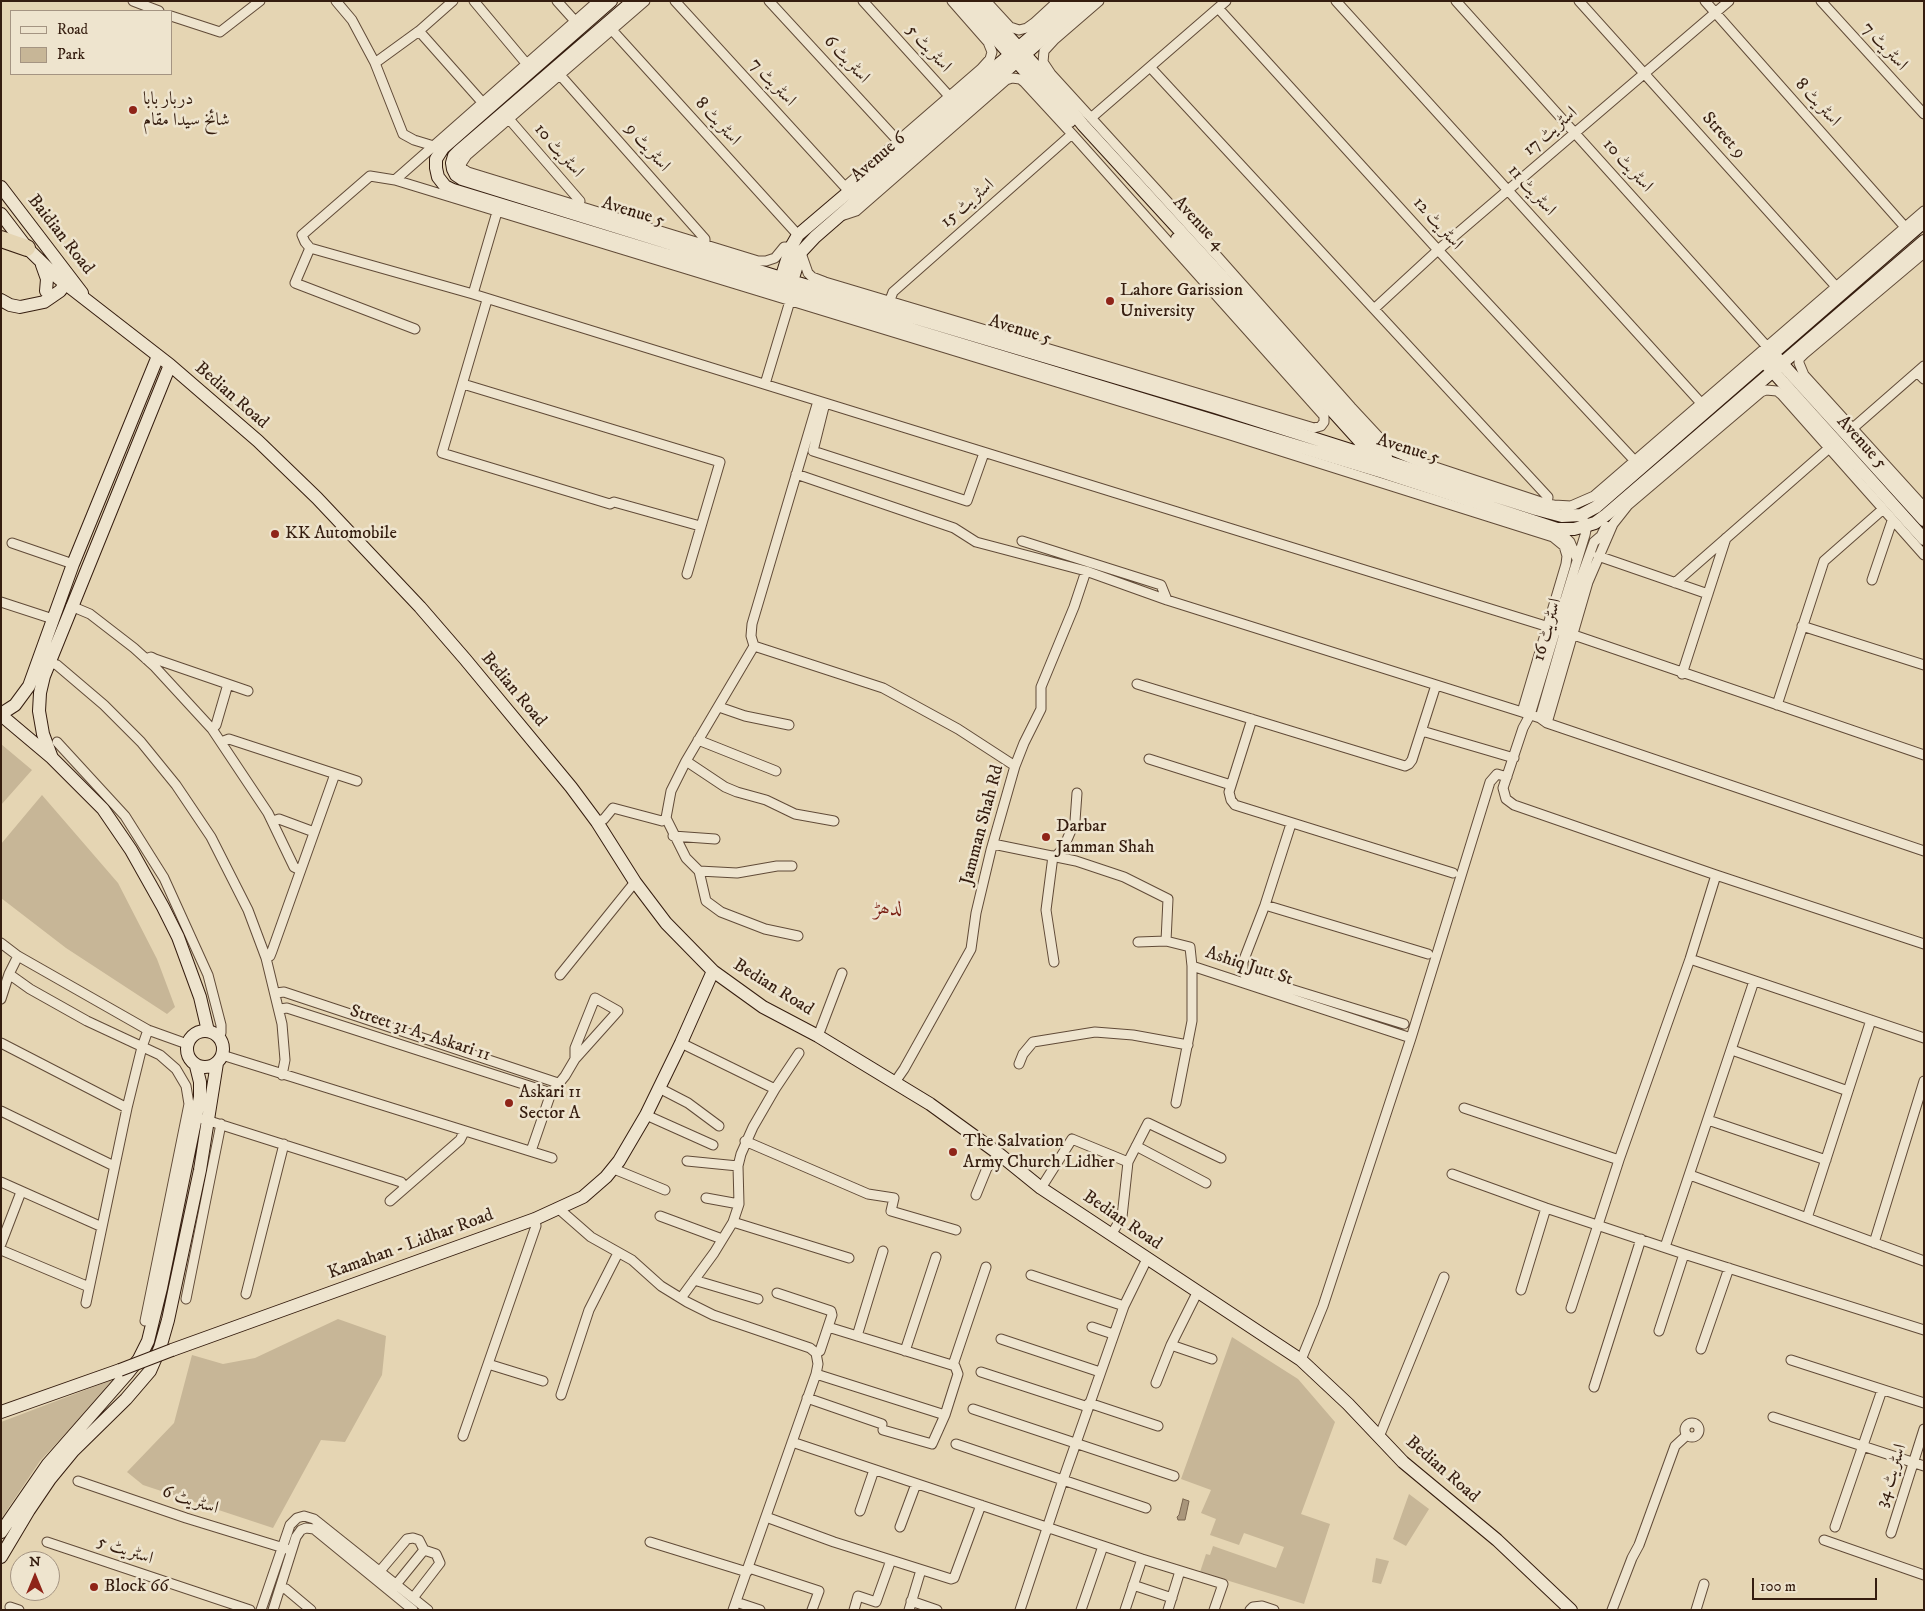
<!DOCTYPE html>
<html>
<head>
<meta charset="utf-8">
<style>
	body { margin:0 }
	#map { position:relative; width:1925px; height:1611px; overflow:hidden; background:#e5d5b3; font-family:"IM FELL DW Pica",serif }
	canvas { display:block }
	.frame { position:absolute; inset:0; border:2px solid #351d0f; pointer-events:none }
	.legend { position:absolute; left:10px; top:10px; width:162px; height:65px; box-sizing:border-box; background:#eee4ce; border:1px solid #a49482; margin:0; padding:6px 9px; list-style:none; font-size:15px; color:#351d0f }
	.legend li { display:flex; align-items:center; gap:10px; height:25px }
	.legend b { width:25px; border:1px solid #a49482 }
	.north { position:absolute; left:10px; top:1551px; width:50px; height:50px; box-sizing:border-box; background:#eee4ce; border:1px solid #a49482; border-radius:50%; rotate:0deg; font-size:14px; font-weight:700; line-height:20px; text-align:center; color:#351d0f }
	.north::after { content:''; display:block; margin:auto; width:18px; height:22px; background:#8f2418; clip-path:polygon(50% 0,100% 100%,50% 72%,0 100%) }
	.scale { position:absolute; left:1752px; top:1578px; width:125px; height:22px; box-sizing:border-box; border:2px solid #351d0f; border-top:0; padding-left:6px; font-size:15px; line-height:18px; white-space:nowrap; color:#351d0f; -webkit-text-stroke:4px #eee4ce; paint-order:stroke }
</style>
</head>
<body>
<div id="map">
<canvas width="1925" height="1611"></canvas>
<div class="frame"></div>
<ul class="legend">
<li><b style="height:6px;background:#eee4ce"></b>Road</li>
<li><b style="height:14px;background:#c7b697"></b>Park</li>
</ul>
<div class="north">N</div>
<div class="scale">100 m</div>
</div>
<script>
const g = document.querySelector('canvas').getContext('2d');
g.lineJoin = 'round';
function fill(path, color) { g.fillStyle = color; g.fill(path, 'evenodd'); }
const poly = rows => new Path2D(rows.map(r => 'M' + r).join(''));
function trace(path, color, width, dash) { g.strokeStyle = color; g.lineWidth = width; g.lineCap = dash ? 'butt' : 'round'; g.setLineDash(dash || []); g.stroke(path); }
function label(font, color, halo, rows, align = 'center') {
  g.font = font + ' "IM FELL DW Pica",Amiri,serif'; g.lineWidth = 5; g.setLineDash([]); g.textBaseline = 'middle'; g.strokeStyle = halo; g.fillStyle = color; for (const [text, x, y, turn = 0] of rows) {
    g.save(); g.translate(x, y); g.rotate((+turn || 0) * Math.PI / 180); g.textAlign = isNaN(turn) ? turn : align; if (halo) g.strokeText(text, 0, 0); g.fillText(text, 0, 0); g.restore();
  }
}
const green = poly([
	[1,744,32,770,1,805],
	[42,795,118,883,157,959,175,1007,167,1014,66,948,1,898,1,844],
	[338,1319,386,1336,382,1375,345,1442,321,1440,273,1528,143,1485,127,1472,174,1423,192,1355,223,1364,255,1358],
	[1232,1337,1298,1379,1335,1422,1301,1514,1330,1524,1304,1604,1200,1572,1206,1554,1210,1555,1213,1546,1276,1568,1284,1547,1244,1533,1239,1545,1210,1535,1216,1519,1201,1513,1211,1490,1181,1479],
	[117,1378,40,1461,1,1519,1,1422],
	[1409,1494,1429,1509,1406,1546,1393,1539],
	[1376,1558,1389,1561,1381,1584,1372,1582]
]);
const water = poly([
	[1183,1499,1189,1501,1185,1520,1178,1520,1177,1517,1179,1515,1183,1499]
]);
const street = poly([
	[133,1,159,11],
	[336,1,352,20,375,63],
	[474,1,530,68],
	[557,1,575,21],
	[598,1,395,180,1227,434,1553,537,1564,546,1567,556,1566,564,1522,712],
	[645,1,467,155,461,164,462,168,468,172,758,261,766,261,775,258,784,247,791,247],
	[675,1,845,187],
	[769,1,898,141],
	[863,1,949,96],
	[986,1,1010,27,1019,30,1027,28,1034,23,1058,1],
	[1099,1,1055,39,1044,51,1043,62,1051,74,1218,257,1351,407,1391,450,1417,461,1547,504],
	[1336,1,1701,403],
	[1456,1,1770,350],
	[1579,1,1840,291],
	[1705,1,1905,227],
	[1821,1,1924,114],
	[1218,8,1438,250,1634,460],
	[171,16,220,32,260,1],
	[612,30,798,235],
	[419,31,482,102],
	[1150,67,1548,497,1547,504,1554,505,1571,506,1594,496,1924,211],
	[560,75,705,239,705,244],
	[1091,118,1226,1],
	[509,119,580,201,579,205],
	[437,147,414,140,403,134,375,63,419,31,453,1],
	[395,180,370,176,302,235,305,242,310,248,473,294,1565,632,1924,755],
	[846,186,981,69,990,59,992,52,988,42,952,1],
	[310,248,295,283,415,329],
	[801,253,808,273,812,277,825,282,1314,428,1321,426,1324,422,1324,416,1072,134,1024,82,1020,79,1012,78,1006,80,856,211,844,215],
	[1924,253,1804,354,1799,359,1799,363,1804,375,1924,507],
	[473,294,497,212],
	[487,300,442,453,610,504,614,502,700,526],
	[890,300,893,292,1072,134],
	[1374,309,1438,250,1729,1],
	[1917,372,1924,379],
	[463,384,720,462,687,574],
	[765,384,790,301,789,296],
	[818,401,752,624,751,636,754,646,883,688,958,729,1015,766],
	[825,403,813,451,967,501,984,453],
	[1853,428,1924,366],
	[796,474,954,528,976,542,1086,571,1167,600,1522,712,1540,718,1547,723,1924,851],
	[1584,521,1586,530,1585,535,1556,629,1530,715,1523,728,1503,788,1506,799,1514,805,1716,875,1924,944],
	[1557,529,1570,542,1577,559],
	[1022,541,1161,585,1167,600],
	[12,543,73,564],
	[1598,556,1708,594],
	[1872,580,1892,521],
	[1675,583,1828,449],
	[1,602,53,619],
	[71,606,90,614,134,648,155,667,212,729,268,813,294,867,300,870],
	[1802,626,1924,665],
	[146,659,151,657,155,659,248,691],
	[49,662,57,665,104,705,141,742,176,785,211,837,248,910,266,958,282,1024,285,1060,282,1075],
	[1682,674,1726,538],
	[1137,684,1405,766,1409,764,1412,760,1436,685],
	[1777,705,1824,561,1882,510],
	[719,707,745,716,789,725],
	[1540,718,1576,592,1594,542,1601,536,1606,526],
	[1252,719,1229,792,1231,800,1235,805,1453,873],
	[1547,723,1588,582,1613,524,1628,505,1761,392,1766,390,1777,391,1782,395,1924,555],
	[212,729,216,725,228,684],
	[1422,731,1514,758],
	[698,740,776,771],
	[57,742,125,816,164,878,208,975,221,1025,221,1033,218,1036],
	[221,742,229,739,357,781],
	[1149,759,1231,785],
	[686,761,725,787,737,792,766,800,795,814,834,821],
	[666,818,671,791,686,761,754,646],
	[273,821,279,819,314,832],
	[597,822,604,819,613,808,662,821,666,818,686,858,699,871,737,873,777,866,792,866],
	[1291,824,1265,905,1243,962,1243,970,1245,975,1404,1024],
	[673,836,715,839],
	[993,844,1076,861,1124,877,1168,899,1166,941,1190,947,1192,966,1411,1038],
	[1053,856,1046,910,1054,962],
	[1055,857,1063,849,1075,821,1077,793],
	[699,871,706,901,721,912,765,929,798,936],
	[1265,905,1428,954],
	[1138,942,1166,941],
	[1,943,18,956,148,1030,187,1044],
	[266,958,270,956,272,951,335,774],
	[1690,959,1924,1038],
	[9,974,30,989,87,1021,160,1055,176,1069,186,1086,189,1104,145,1321],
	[560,975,635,882],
	[276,993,284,992,558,1083],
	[1,999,9,974,18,956],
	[280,1009,287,1008,551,1093],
	[818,1036,842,973],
	[1,1043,127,1108],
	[681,1043,775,1089,799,1053],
	[1732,1050,1848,1091],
	[222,1055,552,1158],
	[1019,1064,1023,1054,1033,1042,1095,1032,1133,1035,1188,1045],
	[895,1082,904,1069,971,949,976,913,991,850,1015,766,1024,743,1041,709,1041,687,1074,607,1086,571],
	[659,1088,688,1103,719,1126],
	[1176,1103,1192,1021,1192,966],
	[1464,1108,1619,1160],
	[1,1111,114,1166],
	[646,1115,713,1145],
	[203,1119,401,1182,405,1187],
	[1708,1120,1826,1160],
	[745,1141,868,1194,894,1198,891,1211,956,1230],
	[1136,1146,1206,1183],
	[531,1151,551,1093,565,1076,575,1059,575,1048,595,998,618,1011,575,1059],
	[687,1161,738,1166],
	[1128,1162,1148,1123,1221,1158],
	[614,1169,665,1190],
	[1452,1174,1546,1208,1684,1254,1924,1330],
	[1690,1175,1924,1261],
	[1,1182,102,1227],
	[1041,1188,1072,1139,1128,1162,1122,1217,1111,1235],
	[976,1195,987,1168,999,1154],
	[706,1198,739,1204],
	[390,1201,460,1140,464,1132],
	[559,1209,591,1237,632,1260,661,1286,687,1302,713,1315,810,1348,816,1353],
	[660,1216,722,1239],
	[1807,1218,1871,1020],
	[733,1222,849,1258],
	[1874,1243,1924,1081],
	[1,1244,21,1192],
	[1665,1247,1754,981],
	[1,1250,89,1287],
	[1031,1275,1124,1306],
	[694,1280,758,1299],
	[1521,1290,1546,1208],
	[246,1294,284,1144],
	[681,1298,714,1253,733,1222,739,1204,738,1166,741,1154,753,1127,775,1089],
	[186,1299,221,1124],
	[86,1303,127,1108,142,1047,148,1030],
	[1571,1308,1619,1160,1690,959,1716,875],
	[828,1327,955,1366,958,1374,945,1415,932,1444,883,1430],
	[1092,1327,1113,1334],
	[1659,1331,1684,1254],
	[857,1336,883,1251],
	[1001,1339,1100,1372],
	[1171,1345,1212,1359],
	[1701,1349,1729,1268],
	[905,1351,936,1257],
	[1301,1360,1323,1306,1411,1038,1490,782,1497,774,1507,777],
	[1791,1360,1924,1403],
	[488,1364,543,1381],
	[953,1365,986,1267],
	[981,1372,1088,1407],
	[816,1374,945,1415],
	[1156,1383,1171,1345,1198,1291],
	[1594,1387,1641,1239],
	[561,1395,589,1310,618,1253],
	[807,1398,882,1424],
	[1089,1403,1158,1426],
	[973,1409,1174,1476],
	[1773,1417,1924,1466],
	'1685 1430a7 7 0 1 1 14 0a7 7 0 1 1-14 0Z',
	[463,1436,536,1226,535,1219],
	[1379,1437,1444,1277],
	[792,1442,1142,1559,1223,1584,1214,1610],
	[956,1444,1146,1508],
	[78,1481,186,1518,287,1549],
	[860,1511,874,1470],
	[766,1517,834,1542,951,1579,954,1578,981,1505],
	[900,1527,916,1484],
	[1835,1527,1882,1390],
	[1891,1533,1924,1429],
	[1824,1540,1924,1575],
	[47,1542,250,1610],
	[650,1542,747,1572],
	[749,1568,819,1591,812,1610],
	[380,1571,407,1539,413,1538,419,1540,424,1550],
	[1133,1585,1172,1598],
	[394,1587,424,1550],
	[281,1588,286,1589,311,1610],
	[413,1598,440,1563,436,1554,424,1550],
	[911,1601,937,1610],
	[736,1602,760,1610],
	[10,1607,19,1610],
	[261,1610,290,1525,297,1518,304,1516,314,1519,428,1610],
	[273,1610,296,1537,301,1530,306,1528,314,1529,413,1610],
	[733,1610,816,1374,818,1364,816,1353,820,1351,832,1315,831,1311,777,1293],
	[854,1610,858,1596,876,1602,891,1560],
	[909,1610,921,1570],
	[1020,1610,1063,1480,1124,1306,1147,1259],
	[1081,1610,1103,1546],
	[1125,1610,1142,1559],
	[1168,1610,1180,1571],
	[1250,1610,1253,1607,1262,1606,1274,1610],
	[1612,1610,1632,1558,1639,1545,1675,1446,1687,1435],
	[1696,1610,1704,1584]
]);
const secondary = poly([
	[611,1,443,148,436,159,436,168,438,177,445,186,453,190,778,289,1383,472,1557,529,1574,529,1585,526,1595,523,1606,515,1924,241],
	[633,1,459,151,454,156,452,163,453,169,456,175,462,179,791,281,1215,407,1536,509,1562,516,1581,515,1596,507,1924,222],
	[962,1,1070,121],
	[976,1,1039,70,1083,125,1382,451,1386,457,1384,466],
	[1,187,82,293],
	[1,214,27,248,58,278,170,365,258,441,317,498,420,607,465,659,571,787,597,822,635,882,666,923,713,971,763,1007,818,1036,930,1104,999,1154,1041,1188,1301,1360,1348,1404,1403,1462,1497,1540,1571,1610],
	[1177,239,1366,448,1369,453,1369,458],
	[42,265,47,279,46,291],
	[779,285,791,247,798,235,1039,30,1070,1],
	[790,288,801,252,815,237,1086,1],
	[1,300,10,305,20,307,44,302,60,291,69,279],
	[1776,357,1924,520],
	[1768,366,1924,539],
	[1,714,15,705,29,686,73,564,158,356],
	[1,715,52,758,103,809,131,850,163,907,178,937,200,997,208,1031],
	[52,758,43,734,39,711,40,693,44,676,170,365],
	'187 1049a18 18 0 1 1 36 0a18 18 0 1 1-36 0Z',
	[172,1350,535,1219,583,1197,606,1177,619,1161,646,1115,681,1043,713,971],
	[1,1412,120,1370],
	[1,1532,48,1464,127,1374,139,1359,148,1341,161,1288,200,1097,200,1082,196,1066],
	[1,1557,29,1510,50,1479,73,1451,126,1399,150,1371,160,1348,168,1320,200,1170,217,1063]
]);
const highway = poly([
	[1,239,27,248]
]);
const secondaryBridge = poly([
	[120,1370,172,1350]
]);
const markers = [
	[133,110,5,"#8f2418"],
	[1110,301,5,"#8f2418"],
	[275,534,5,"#8f2418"],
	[1046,837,5,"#8f2418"],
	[509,1103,5,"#8f2418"],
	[953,1152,5,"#8f2418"],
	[94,1587,5,"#8f2418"]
];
const streetNames = [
	["اسٹریٹ 7",1884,47,48],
	["اسٹریٹ 5",928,49,48],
	["اسٹریٹ 6",846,60,47],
	["اسٹریٹ 7",772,83,47],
	["اسٹریٹ 8",1817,103,48],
	["اسٹریٹ 8",717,122,48],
	["اسٹریٹ 17",1551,132,-41],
	["Street 9",1723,136,48],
	["اسٹریٹ 9",647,148,49],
	["اسٹریٹ 10",558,151,49],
	["Avenue 6",879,158,-41],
	["اسٹریٹ 10",1627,166,48],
	["اسٹریٹ 11",1531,191,48],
	["اسٹریٹ 15",968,204,-41],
	["Avenue 5",633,213,17],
	["Avenue 4",1198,224,47],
	["اسٹریٹ 12",1437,224,48],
	["Baidian Road",60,235,52],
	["Avenue 5",1020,331,17],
	["Bedian Road",231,396,41],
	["Avenue 5",1861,443,48],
	["Avenue 5",1408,450,17],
	["اسٹریٹ 16",1548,630,-74],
	["Bedian Road",513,690,50],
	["Jamman Shah Rd",983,825,-75],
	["Ashiq Jutt St",1249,967,18],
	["Bedian Road",773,988,32],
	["Street 31 A, Askari 11",420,1034,18],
	["Bedian Road",1122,1221,34],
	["Kamahan - Lidhar Road",411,1245,-20],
	["Bedian Road",1442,1470,41],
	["اسٹریٹ 34",1892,1476,-72],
	["اسٹریٹ 6",190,1501,18],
	["اسٹریٹ 5",125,1551,19]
];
const poiNames = [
	["دربار بابا",143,100],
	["شائخ سیدا مقام",143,121],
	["Lahore Garission",1120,291],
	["University",1120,312],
	["KK Automobile",285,534],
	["Darbar",1056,827],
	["Jamman Shah",1056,848],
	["Askari 11",519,1093],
	["Sector A",519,1114],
	["The Salvation",963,1142],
	["Army Church Lidher",963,1163],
	["Block 66",104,1587]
];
const quarterNames = [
	["لدھڑ",888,910]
];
fill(green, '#c7b697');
fill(water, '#a9967b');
trace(water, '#7b6650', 1);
trace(street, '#614b38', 11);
trace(secondary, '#351d0f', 14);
trace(highway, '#351d0f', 18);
trace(street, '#eee4ce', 9);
trace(secondary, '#eee4ce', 12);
trace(highway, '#e5d5b3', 16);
trace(secondaryBridge, '#351d0f', 14, []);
trace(secondaryBridge, '#eee4ce', 12);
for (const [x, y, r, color] of markers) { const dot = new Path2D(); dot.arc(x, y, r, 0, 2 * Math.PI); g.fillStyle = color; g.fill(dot); trace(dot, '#eee4ce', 2); }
label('18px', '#351d0f', '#eee4ce', streetNames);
label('18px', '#351d0f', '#eee4ce', poiNames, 'left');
label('20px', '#7a1f14', '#eee4ce', quarterNames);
</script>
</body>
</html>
